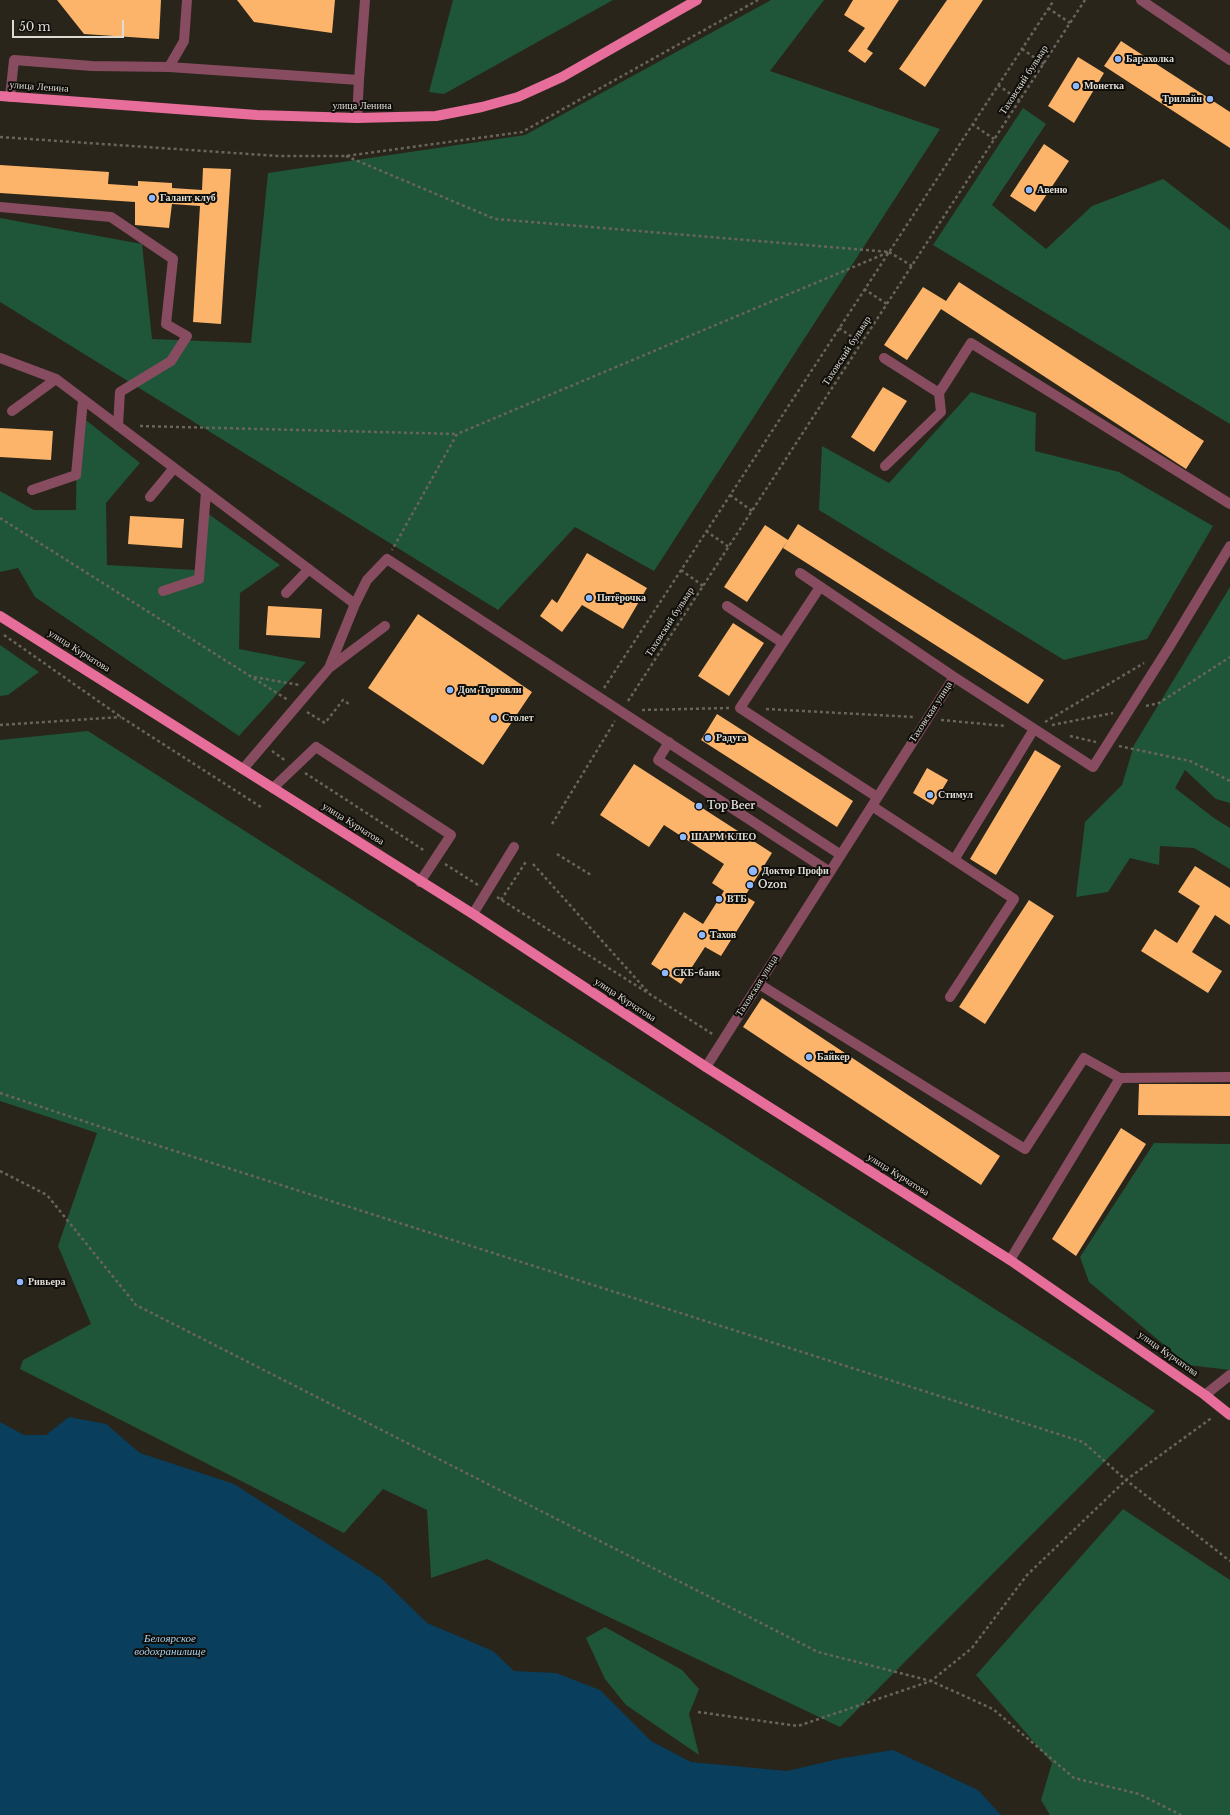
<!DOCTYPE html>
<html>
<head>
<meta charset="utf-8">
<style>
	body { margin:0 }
	#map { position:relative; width:1230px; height:1815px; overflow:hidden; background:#29251a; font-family:"Libre Baskerville",serif }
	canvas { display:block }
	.scale { position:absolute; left:12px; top:20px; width:112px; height:18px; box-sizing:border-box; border:2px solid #dedbd4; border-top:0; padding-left:5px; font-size:12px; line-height:14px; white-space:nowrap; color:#dedbd4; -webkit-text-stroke:3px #100e0a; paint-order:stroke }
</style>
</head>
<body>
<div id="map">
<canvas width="1230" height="1815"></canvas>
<div class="scale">50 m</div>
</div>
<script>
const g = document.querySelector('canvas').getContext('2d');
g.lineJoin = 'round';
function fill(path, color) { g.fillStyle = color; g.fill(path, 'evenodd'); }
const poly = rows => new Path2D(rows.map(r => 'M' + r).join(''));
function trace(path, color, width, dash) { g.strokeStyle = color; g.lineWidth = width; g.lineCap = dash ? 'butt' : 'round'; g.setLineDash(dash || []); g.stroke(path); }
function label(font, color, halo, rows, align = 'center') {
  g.font = font + ' "Libre Baskerville",serif'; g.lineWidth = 4; g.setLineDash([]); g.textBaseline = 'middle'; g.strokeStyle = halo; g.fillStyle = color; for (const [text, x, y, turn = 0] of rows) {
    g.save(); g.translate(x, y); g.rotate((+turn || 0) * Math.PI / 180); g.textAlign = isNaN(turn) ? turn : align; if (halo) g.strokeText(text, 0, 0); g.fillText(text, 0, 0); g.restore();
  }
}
const green = poly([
	[453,0,613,0,444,94,429,92],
	[771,0,824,0,770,71,940,129,654,571,575,527,498,610,0,302,0,218,142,244,152,339,251,343,268,173,525,135],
	[1023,108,1046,124,992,205,1046,249,1092,206,1163,179,1230,230,1230,424,933,245],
	[971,392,1036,413,1035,451,1119,472,1213,526,1147,639,1064,660,819,510,822,446,889,483],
	[77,413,140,463,106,503,107,565,195,570,207,513,280,565,240,593,239,649,306,662,239,736,35,597,18,568,0,572,0,491,34,510,76,510],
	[1230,587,1230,803,1216,799,1185,770,1175,788,1214,818,1230,828,1230,869,1194,848,1160,846,1159,865,1130,858,1108,892,1076,897,1085,822,1122,785,1134,745],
	[0,645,39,672,8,695,0,696],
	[88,731,1155,1411,840,1727,487,1559,431,1578,427,1510,383,1489,344,1533,20,1369,23,1360,91,1324,58,1246,97,1133,0,1101,0,740],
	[1154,1143,1230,1144,1230,1370,1188,1365,1089,1282,1080,1257],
	[1123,1509,1230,1580,1230,1815,1050,1815,1041,1800,1052,1763,976,1675],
	[605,1627,682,1670,699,1689,689,1714,699,1755,626,1705,605,1679,586,1638]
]);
const water = poly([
	[69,1417,106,1424,140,1453,234,1484,381,1578,427,1623,493,1651,514,1671,556,1673,600,1690,651,1741,691,1762,787,1771,843,1758,893,1750,978,1790,1001,1815,0,1815,0,1422,24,1435,46,1435]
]);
const building = poly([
	[57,0,161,0,159,39,84,34],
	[237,0,335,0,332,33,254,22],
	[853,0,899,0,867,49,873,53,865,63,848,51,865,28,844,15],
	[947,0,983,0,925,87,899,69],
	[1121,41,1230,112,1230,148,1104,66],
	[1078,57,1104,73,1074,123,1048,106],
	[1044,144,1069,161,1035,212,1010,196],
	[0,165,109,172,108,184,138,186,138,181,172,183,172,188,202,190,203,168,231,169,221,324,193,322,200,206,172,204,169,228,135,225,135,202,0,193],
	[959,282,1204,441,1186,469,941,309,943,306,907,360,884,345,923,287,946,301],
	[883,387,907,401,874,452,851,437],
	[0,428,53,431,51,460,0,457],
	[130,516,184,519,182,548,128,544],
	[798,524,1044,680,1028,704,783,548],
	[765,525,788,540,747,602,724,587],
	[587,553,647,588,623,629,582,605,562,632,540,616,552,599,557,603],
	[268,606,322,609,320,638,266,635],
	[418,614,532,692,483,765,368,688],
	[733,623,764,643,729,696,698,676],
	[717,714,853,801,837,827,701,740],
	[1035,750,1061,766,996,875,970,859],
	[634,764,772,853,745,896,755,902,721,956,705,947,681,984,651,964,684,912,703,924,724,891,712,883,724,864,664,825,649,847,600,815],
	[927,768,948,780,933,805,913,793],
	[1195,866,1230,888,1230,925,1215,915,1192,952,1222,971,1208,993,1141,951,1155,929,1177,943,1200,906,1178,892],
	[1029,900,1054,916,985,1024,959,1007],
	[762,998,1000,1156,981,1185,743,1027],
	[1139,1084,1230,1084,1230,1116,1138,1115],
	[1121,1128,1146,1144,1076,1256,1052,1239]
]);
const path = poly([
	[1048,8,1070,23],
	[1022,49,1044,64],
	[998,85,1020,101],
	[972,124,994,139],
	[0,137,278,156,346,156,522,132,758,0],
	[346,156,495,219,889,252,457,434,392,550],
	[889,252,912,266],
	[864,289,887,304],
	[839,328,861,343],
	[140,426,457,434],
	[730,495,752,511],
	[0,518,288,700],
	[706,531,729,547],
	[681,570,703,586],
	[4,635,121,717,261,807],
	[254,677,299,685],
	[604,688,1054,0],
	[628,701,1085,0],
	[1146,706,1159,703,1230,657],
	[766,709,914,717],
	[642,710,729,708],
	[307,712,325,723,343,700,349,704],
	[941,720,1006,726],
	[1045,722,1144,663],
	[0,725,121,717],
	[1052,725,1113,713],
	[1070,736,1096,742],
	[1119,746,1190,761,1230,781],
	[272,751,286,761],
	[305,773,425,851],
	[552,824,615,721],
	[557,854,591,875],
	[445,864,478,885],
	[533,864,648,992],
	[497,897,714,1035],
	[501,900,527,860],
	[0,1093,128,1136,1083,1442,1126,1480,1230,1561],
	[0,1171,47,1195,136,1305,818,1652,931,1681,993,1709,1074,1778,1139,1794,1181,1815],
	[698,1712,798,1726,931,1681,972,1648,1027,1575,1126,1480,1213,1417]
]);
const minor = poly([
	[1141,0,1230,60],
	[169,67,359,80,365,0],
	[10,97,14,60,92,66,169,67,184,41,187,0],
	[357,118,359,80],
	[0,207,111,217,173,259,166,324,187,336,171,361,120,392,118,426],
	[0,358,56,379,355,604],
	[884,358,939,393],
	[12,411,56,379],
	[885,466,941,412,939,393,971,343,1230,504],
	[32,490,76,475,83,400],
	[150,497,174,468],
	[800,573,954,677],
	[820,587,740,708,877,797],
	[163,591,199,579,206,492],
	[286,593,309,569],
	[727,606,783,643],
	[329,668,385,626],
	[669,742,658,760,830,872],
	[243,769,329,668,355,604,367,580,387,559,841,855],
	[273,788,316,747,451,835,420,882],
	[872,806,1014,899,950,997],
	[954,860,1034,729],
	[473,914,514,847],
	[759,984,1025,1149,1084,1058,1120,1078],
	[706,1067,954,677,1093,767,1169,647,1230,546],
	[1010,1260,1120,1078,1230,1077],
	[1205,1395,1230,1375]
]);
const major = poly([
	[0,96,257,115,357,118,436,116,482,107,518,97,562,77,697,0],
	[0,616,473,914,706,1067,1010,1260,1205,1395,1230,1415]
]);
const markers = [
	[1118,59,4,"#8fb8fd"],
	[1076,86,4,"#8fb8fd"],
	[1210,99,4,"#8fb8fd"],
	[1029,190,4,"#8fb8fd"],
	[152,198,4,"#8fb8fd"],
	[589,598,4,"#8fb8fd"],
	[450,690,4,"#8fb8fd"],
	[494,718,4,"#8fb8fd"],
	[708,738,4,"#8fb8fd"],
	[930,795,4,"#8fb8fd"],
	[699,806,4,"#8fb8fd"],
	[683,837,4,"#8fb8fd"],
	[753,871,5,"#8fb8fd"],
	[750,885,4,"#8fb8fd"],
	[719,899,4,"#8fb8fd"],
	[702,935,4,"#8fb8fd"],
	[665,973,4,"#8fb8fd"],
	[809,1057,4,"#8fb8fd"],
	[20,1282,4,"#8fb8fd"]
];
const poiNames = [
	["Барахолка",1126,59],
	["Монетка",1084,86],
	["Трилайн",1202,99,"right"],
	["Авеню",1037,190],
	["Галант клуб",160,198],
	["Пятёрочка",597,598],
	["Дом Торговли",458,690],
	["Столет",502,718],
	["Радуга",716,738],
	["Стимул",938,795],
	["Top Beer",707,806],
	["ШАРМ КЛЕО",691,837],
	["Доктор Профи",762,871],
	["Ozon",758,885],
	["ВТБ",727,899],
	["Тахов",710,935],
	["СКБ-банк",673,973],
	["Байкер",817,1057],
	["Ривьера",28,1282]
];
const streetNames = [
	["Таховский бульвар",1024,80,-57],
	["улица Ленина",39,87,4],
	["улица Ленина",362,106],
	["Таховский бульвар",847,351,-57],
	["Таховский бульвар",670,622,-57],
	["улица Курчатова",79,651,32],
	["Таховская улица",931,712,-57],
	["улица Курчатова",353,824,32],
	["Таховская улица",757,986,-58],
	["улица Курчатова",625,1000,33],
	["улица Курчатова",898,1175,32],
	["улица Курчатова",1168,1354,35]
];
const waterNames = [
	["Белоярское",170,1639],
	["водохранилище",170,1652]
];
fill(green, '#1f5538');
fill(water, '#093e5d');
fill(building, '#fcb46a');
trace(path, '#69655b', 2.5, [3, 3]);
trace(minor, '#874c60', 10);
trace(major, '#e76e9a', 10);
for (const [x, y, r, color] of markers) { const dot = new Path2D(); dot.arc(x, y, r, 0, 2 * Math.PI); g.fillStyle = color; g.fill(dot); trace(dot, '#100e0a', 1.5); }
label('bold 10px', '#dedbd4', '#100e0a', poiNames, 'left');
label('10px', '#dedbd4', '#100e0a', streetNames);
label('italic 11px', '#a6d0ee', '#100e0a', waterNames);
</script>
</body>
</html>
